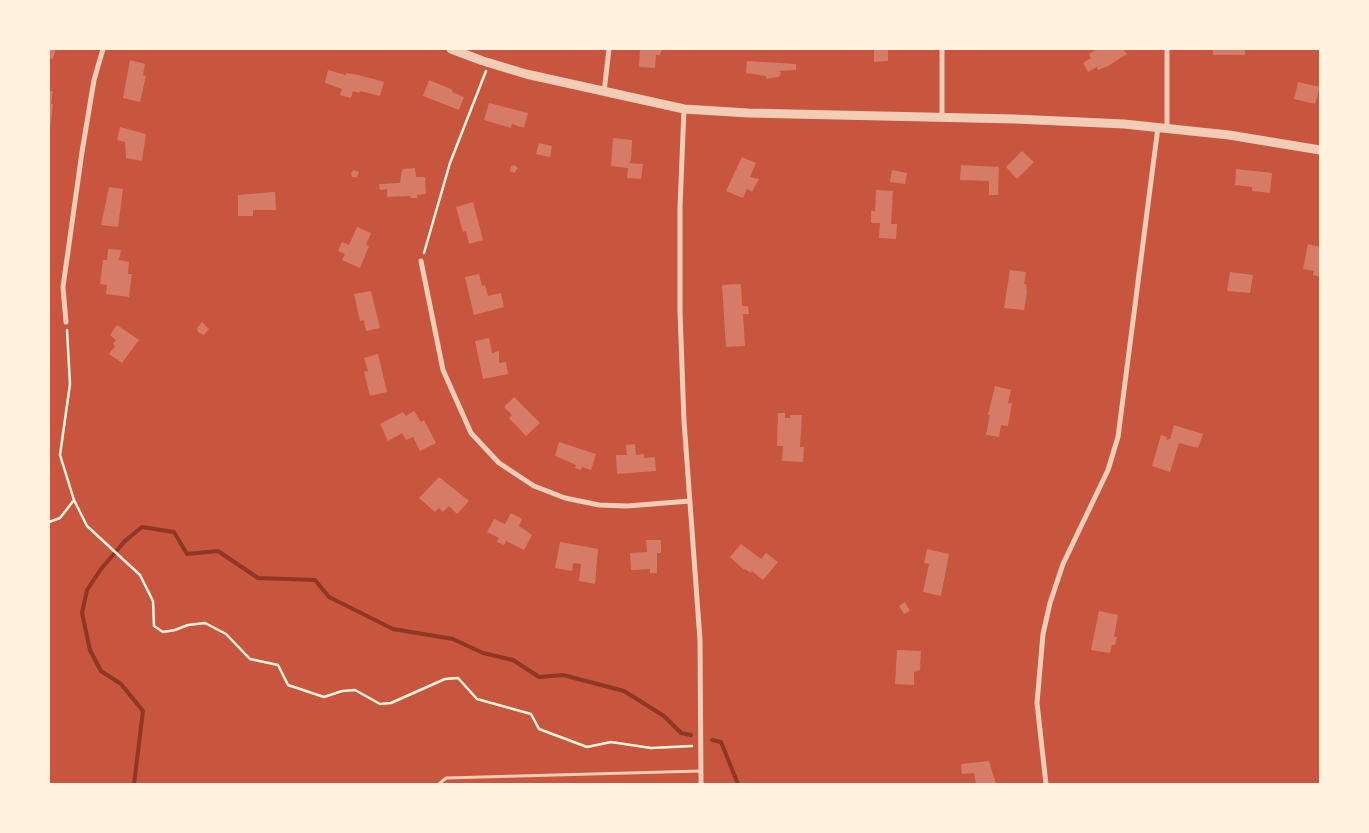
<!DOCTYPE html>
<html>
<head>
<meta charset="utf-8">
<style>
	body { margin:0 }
	#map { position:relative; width:1369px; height:833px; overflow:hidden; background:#c8553d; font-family:Montserrat,sans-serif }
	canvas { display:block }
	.frame { position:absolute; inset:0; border:50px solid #fff3e0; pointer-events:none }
</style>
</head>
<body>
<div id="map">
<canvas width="1369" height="833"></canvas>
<div class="frame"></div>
</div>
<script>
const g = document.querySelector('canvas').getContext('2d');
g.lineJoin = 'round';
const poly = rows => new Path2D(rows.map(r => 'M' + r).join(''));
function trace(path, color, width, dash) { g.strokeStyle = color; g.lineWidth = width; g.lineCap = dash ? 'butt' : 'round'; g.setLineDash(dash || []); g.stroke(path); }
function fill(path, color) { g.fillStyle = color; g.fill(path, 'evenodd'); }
const stream = poly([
	[712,740,721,742,738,784],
	[134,784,143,711,121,684,101,671,90,650,82,613,87,590,101,569,125,541,142,527,174,532,187,554,218,551,258,578,315,580,329,597,393,629,453,639,483,653,513,660,539,677,563,675,624,691,664,716,681,733,691,735]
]);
const building = poly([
	[49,49,56,49,53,59,49,58],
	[640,49,662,49,660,55,656,55,655,68,639,67],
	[874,49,888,49,888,61,874,62],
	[1098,49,1123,49,1127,54,1108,66,1098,70,1097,67,1088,72,1083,63,1091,58,1089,54],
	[1213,49,1245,49,1245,55,1213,55],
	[130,60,145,64,143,75,146,76,140,102,123,98],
	[747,61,796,64,796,70,779,71,781,73,779,77,766,79,766,76,746,73],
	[328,70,346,75,346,73,358,75,384,82,380,96,360,91,359,93,353,91,351,98,340,95,342,89,325,83],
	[429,80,453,90,452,92,464,97,459,110,423,96],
	[1298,82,1320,87,1315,104,1294,99],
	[49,91,53,91,51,104,53,104,50,129],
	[489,103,528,113,524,128,512,124,511,128,484,120],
	[120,127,146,134,142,161,126,158,125,142,117,140],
	[613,138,632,140,631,160,629,163,643,164,641,179,627,178,628,168,611,166],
	[539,143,552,146,550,157,536,154],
	[1022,151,1034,162,1017,179,1006,167],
	[742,157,756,163,750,177,759,179,752,192,747,189,743,198,726,191],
	[514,165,518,168,514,173,510,171,511,166],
	[961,165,999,167,998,195,989,195,989,181,960,180],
	[415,168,416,177,425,177,426,194,417,195,417,198,411,198,410,196,387,197,387,189,380,190,379,184,400,183,402,169],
	[1236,169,1272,173,1270,193,1252,191,1252,187,1235,185],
	[354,170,359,172,357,177,352,177,351,173],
	[892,170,907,173,905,184,890,182],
	[109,187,123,189,118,227,101,225],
	[876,190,893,191,891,224,897,224,896,239,879,238,880,223,871,223,871,211,875,211],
	[275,192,276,210,253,210,253,216,238,216,238,195],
	[473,202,483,240,469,244,466,231,463,232,456,207],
	[357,227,371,233,366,245,369,246,360,268,342,260,345,254,338,251,342,242,349,245],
	[1308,244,1320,247,1320,277,1313,275,1314,271,1303,269],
	[108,249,121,250,119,260,129,262,128,274,132,274,129,297,106,294,107,285,100,284,103,260,107,260],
	[1010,270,1026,272,1024,284,1026,284,1027,293,1024,310,1004,308],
	[1230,272,1253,275,1250,293,1227,291],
	[479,274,482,286,485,285,488,296,501,293,504,307,474,315,465,277],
	[741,284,742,306,748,306,749,314,743,314,745,346,726,347,722,285],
	[371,291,380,328,366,331,364,320,360,321,354,294],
	[202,322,209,329,204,335,198,332,197,328],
	[117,325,139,340,122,363,109,354,115,346,113,344,116,340,110,335],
	[489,338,492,353,499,351,499,363,506,362,508,374,483,379,475,341],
	[378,354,387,392,370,396,364,372,368,371,364,358],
	[995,386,1011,390,1008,403,1012,403,1008,426,1001,425,999,437,986,435,990,415,988,415],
	[514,397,540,423,526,436,509,418,512,415,504,407],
	[414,411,421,422,424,420,436,443,420,451,413,437,406,440,402,433,388,441,380,424,403,412,406,416],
	[778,413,785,413,785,418,790,418,790,415,802,415,800,447,804,447,803,462,782,461,783,446,777,446],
	[1174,425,1203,434,1198,448,1179,443,1170,472,1152,466,1161,435,1167,437,1166,440,1170,439],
	[559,442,596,454,591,470,582,467,581,470,575,468,576,465,555,456],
	[635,444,636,455,644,454,644,458,655,457,656,471,617,474,616,455,627,455,626,445],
	[439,477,469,501,457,514,449,506,443,512,439,508,435,512,419,498],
	[511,513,522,519,519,526,532,535,524,550,506,541,504,545,497,542,499,538,487,532,494,519,505,524],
	[646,540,661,540,661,553,657,553,657,573,650,573,650,569,631,570,630,553,647,552],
	[560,542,598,549,595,584,579,581,581,564,573,563,572,571,555,568],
	[741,544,761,559,766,553,778,562,763,580,752,571,751,573,745,569,744,570,730,557],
	[927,549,949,554,941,596,923,592,929,564,924,563],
	[905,602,910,611,904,614,899,606],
	[1099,611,1118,615,1114,637,1117,637,1115,645,1112,645,1110,653,1091,650],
	[897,650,921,651,920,670,914,672,914,685,895,684],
	[989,761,996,784,976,784,974,773,962,774,961,764]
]);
const path = poly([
	[424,253,450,163,486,71],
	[67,330,70,384,60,455,74,500,87,526,140,575,153,601,154,626,163,632,175,630,188,625,205,623,226,634,250,659,278,665,288,685,324,697,342,691,355,690,380,704,391,703,445,679,458,678,477,699,531,714,539,729,587,747,611,742,651,748,692,746],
	[49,522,60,518,74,500]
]);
const service = poly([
	[439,784,446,778,701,771]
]);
const minor = poly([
	[604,92,609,49],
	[684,109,680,207,680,312,684,421,700,640,701,784],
	[942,117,942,49],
	[1167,127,1167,49],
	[421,261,443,370,471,433,499,463,534,486,565,498,599,505,627,506,690,501],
	[66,322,63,287,82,152,94,80,103,49],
	[1046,784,1037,703,1043,634,1050,603,1063,564,1108,470,1118,437,1158,127]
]);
const tertiary = poly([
	[451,49,483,61,526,74,684,109,748,113,1015,119,1124,124,1229,135,1320,150]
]);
trace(stream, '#8f3625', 4);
fill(building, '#d67c66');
trace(path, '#fff3e0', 2.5);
trace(service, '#f1ccb7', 3);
trace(minor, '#f1ccb7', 5);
trace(tertiary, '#f1ccb7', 9);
</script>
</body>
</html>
